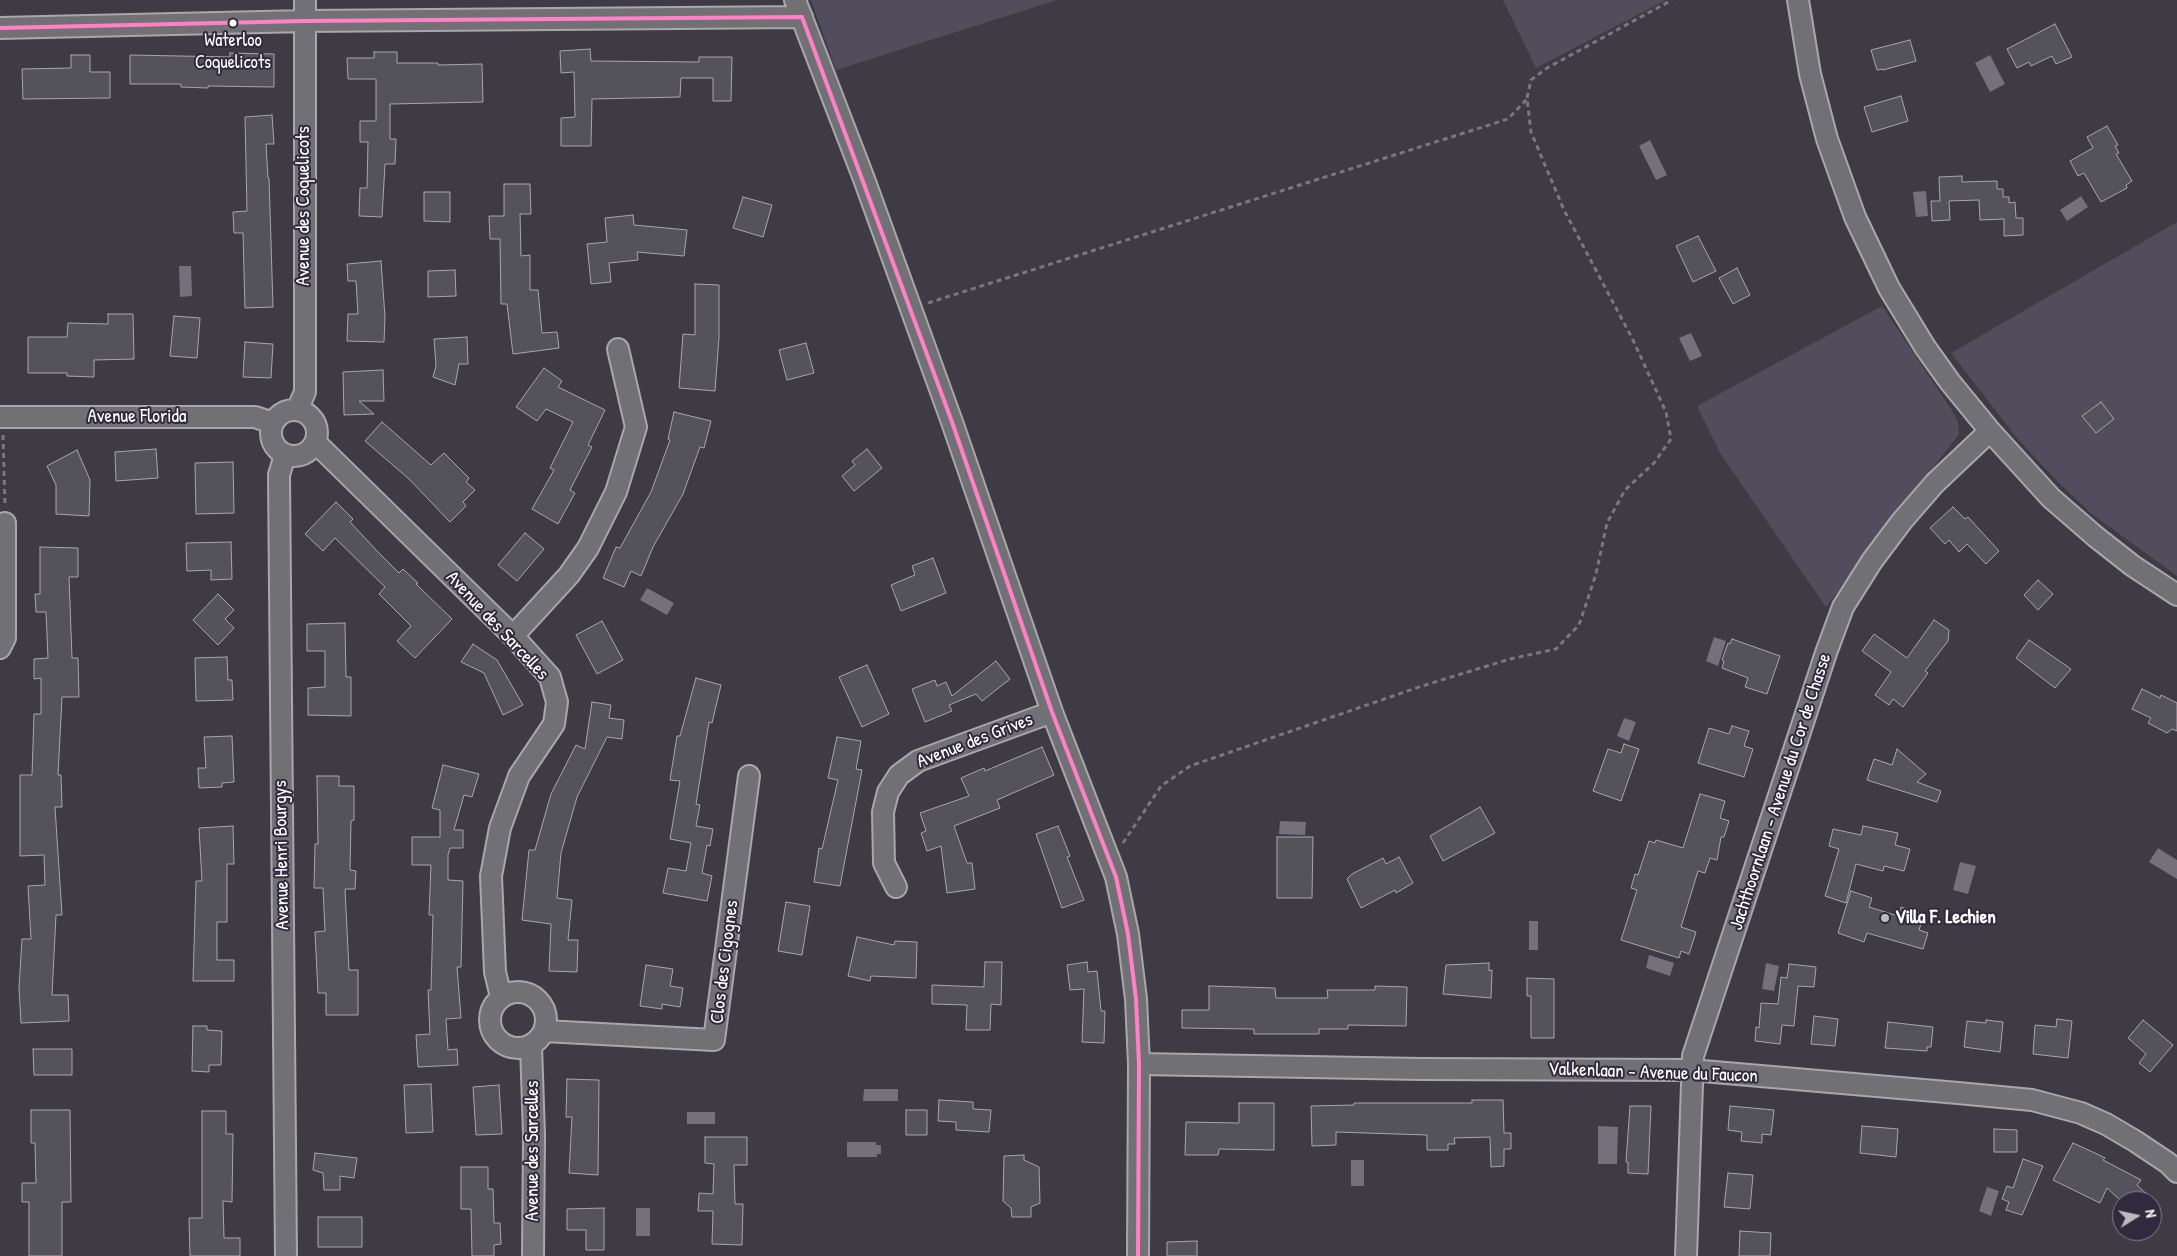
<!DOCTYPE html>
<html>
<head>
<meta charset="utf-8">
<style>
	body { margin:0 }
	#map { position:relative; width:2177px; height:1256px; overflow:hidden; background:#3e3b45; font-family:"Patrick Hand",sans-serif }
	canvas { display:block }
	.north { position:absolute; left:2112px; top:1191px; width:50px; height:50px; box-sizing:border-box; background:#2f2a3d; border:1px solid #827f8b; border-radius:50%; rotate:80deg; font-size:14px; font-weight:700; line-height:20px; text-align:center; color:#fff }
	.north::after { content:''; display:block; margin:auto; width:18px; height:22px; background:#bbbabe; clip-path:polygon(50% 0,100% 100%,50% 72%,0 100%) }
</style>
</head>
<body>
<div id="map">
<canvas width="2177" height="1256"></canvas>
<div class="north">N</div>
</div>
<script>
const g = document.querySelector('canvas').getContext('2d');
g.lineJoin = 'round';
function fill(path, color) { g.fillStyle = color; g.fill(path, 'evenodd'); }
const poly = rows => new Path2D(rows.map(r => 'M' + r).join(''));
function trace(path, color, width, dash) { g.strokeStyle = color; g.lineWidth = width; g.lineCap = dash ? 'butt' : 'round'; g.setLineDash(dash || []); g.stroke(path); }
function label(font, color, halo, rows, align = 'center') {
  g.font = font + ' "Patrick Hand",sans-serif'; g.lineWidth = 4; g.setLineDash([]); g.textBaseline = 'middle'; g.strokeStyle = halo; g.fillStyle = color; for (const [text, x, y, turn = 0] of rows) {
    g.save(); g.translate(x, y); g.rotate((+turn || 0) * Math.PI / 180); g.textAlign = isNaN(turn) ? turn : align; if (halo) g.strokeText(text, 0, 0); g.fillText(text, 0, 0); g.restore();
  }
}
const green = poly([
	[811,0,1057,0,836,70],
	[1503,0,1666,0,1536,68],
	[2177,222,2177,576,2092,514,2058,482,2017,438,1951,353],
	[1882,306,1953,412,1958,422,1959,434,1826,607,1720,453,1697,406]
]);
const water = poly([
	[1990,55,2005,84,1990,92,1975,63],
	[1650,140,1667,175,1656,180,1639,146],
	[1926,191,1928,216,1916,217,1913,192],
	[2081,196,2088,207,2067,221,2060,210],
	[179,266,191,266,192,296,180,297],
	[1691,333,1702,356,1690,361,1679,338],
	[647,588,674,603,667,615,640,600],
	[1714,637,1726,641,1718,666,1706,661],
	[1624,718,1636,722,1629,741,1617,736],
	[1280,821,1306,822,1305,835,1279,834],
	[2158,848,2177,860,2177,879,2149,862],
	[1960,862,1976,866,1968,894,1953,890],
	[1529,921,1538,921,1538,950,1529,950],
	[1649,955,1674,963,1670,976,1646,968],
	[1766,963,1779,966,1774,991,1762,989],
	[864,1089,898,1089,898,1101,863,1101],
	[687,1112,715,1112,715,1124,687,1124],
	[1598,1126,1618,1127,1617,1164,1598,1164],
	[847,1142,876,1142,876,1145,881,1145,881,1154,877,1154,877,1157,847,1157],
	[1351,1160,1364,1160,1364,1186,1351,1186],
	[1987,1187,1999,1191,1991,1216,1979,1211],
	[636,1208,650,1208,650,1236,636,1236]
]);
const building = poly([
	[2055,24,2072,57,2056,64,2052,56,2031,66,2029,62,2017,68,2007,49,2055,24],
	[1910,40,1916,61,1883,70,1883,69,1877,70,1871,50,1910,40],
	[590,49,591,61,699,62,699,57,732,57,731,101,713,101,713,78,681,78,680,97,592,99,591,146,561,146,561,118,575,117,574,72,561,73,560,51,590,49],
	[374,52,397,52,397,63,438,63,438,65,482,64,483,102,390,104,390,139,396,139,395,164,385,164,382,217,359,216,360,188,367,188,368,142,360,142,360,121,376,121,376,79,348,79,347,58,374,58,374,52],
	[230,53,274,54,274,87,208,86,208,88,181,87,181,84,130,84,130,55,230,57,230,53],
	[71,55,90,55,90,72,110,72,110,98,23,99,22,69,71,68,71,55],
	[1901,96,1908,121,1872,132,1864,107,1901,96],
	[272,115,274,144,266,144,268,178,269,178,273,307,245,308,243,233,234,233,233,212,247,211,245,117,272,115],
	[2107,126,2118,145,2115,146,2119,153,2116,154,2132,181,2126,185,2127,188,2101,202,2084,173,2078,176,2070,161,2093,148,2087,137,2107,126],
	[1962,176,1962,182,1997,181,1997,189,2003,189,2003,197,2009,197,2009,203,2015,202,2016,218,2023,218,2023,235,2004,236,2004,219,1980,220,1979,200,1949,201,1950,220,1932,221,1931,201,1940,201,1939,177,1962,176],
	[504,184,530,184,531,214,520,214,521,256,530,255,530,290,538,290,542,333,557,332,559,348,513,354,507,304,501,304,500,239,490,239,489,216,504,216,504,184],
	[424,192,450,192,450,222,424,221,424,192],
	[743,197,772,205,763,237,733,228,743,197],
	[633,215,634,225,687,230,684,256,637,252,638,260,609,263,611,282,591,284,587,244,607,242,605,218,633,215],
	[1698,236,1716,271,1693,282,1676,246,1698,236],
	[381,261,385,317,384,342,347,341,348,314,358,314,356,281,348,281,347,264,381,261],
	[1737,268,1750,295,1733,304,1719,278,1737,268],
	[455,270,456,296,428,297,428,271,455,270],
	[695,284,719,285,719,337,715,391,679,388,683,334,695,335,695,284],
	[108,314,133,314,134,359,94,360,94,377,67,376,67,373,28,373,28,337,67,337,68,323,108,324,108,314],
	[174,316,200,318,197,358,170,356,174,316],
	[467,337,468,364,459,364,455,385,433,377,436,366,434,339,467,337],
	[245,342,273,344,271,378,243,377,245,342],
	[806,343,814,373,787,380,779,350,806,343],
	[544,368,562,381,558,387,605,410,588,445,592,447,570,490,575,493,558,524,532,509,554,470,550,468,573,422,546,409,537,421,516,407,544,368],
	[383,370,384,401,359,401,374,414,344,415,343,372,383,370],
	[2101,402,2114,419,2096,433,2082,416,2101,402],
	[674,412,711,421,704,448,700,447,683,494,653,547,641,576,631,571,624,587,603,578,616,547,620,548,651,492,670,440,668,439,674,412],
	[382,422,431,465,444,453,469,478,466,482,475,490,463,502,466,506,450,522,409,479,365,441,382,422],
	[156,449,158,478,116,481,115,452,156,449],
	[867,449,882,468,854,491,842,476,855,465,852,461,867,449],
	[77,450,90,480,89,516,56,514,56,485,47,466,77,450],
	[233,462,234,513,196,514,195,463,233,462],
	[336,502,353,519,350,522,378,552,399,573,403,569,418,583,416,584,452,619,415,658,397,641,411,626,379,594,385,587,335,538,323,551,305,534,336,502],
	[1953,507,1965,519,1968,517,1999,551,1986,564,1967,544,1959,552,1949,540,1945,544,1930,528,1953,507],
	[525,533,544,549,517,581,498,565,525,533],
	[231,542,232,579,211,580,211,570,187,571,186,543,231,542],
	[40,547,78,548,78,577,69,577,72,658,78,658,79,697,62,697,58,775,61,775,62,807,55,807,62,915,56,915,52,995,68,995,69,1021,21,1023,19,988,22,939,31,939,28,886,45,885,44,855,20,856,20,775,32,775,34,714,41,714,41,678,34,679,34,659,48,658,46,612,36,612,35,594,40,594,40,547],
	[933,558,946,593,901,611,891,585,915,575,912,566,933,558],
	[2038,580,2053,594,2038,610,2024,595,2038,580],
	[218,594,234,610,225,619,234,628,218,645,193,620,218,594],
	[1934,620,1949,630,1948,641,1925,671,1928,673,1903,707,1893,699,1889,705,1875,695,1891,672,1862,651,1874,634,1907,658,1934,620],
	[602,621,623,660,597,674,576,635,602,621],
	[345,623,346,677,351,677,351,716,308,715,308,688,325,687,325,651,307,651,307,624,345,623],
	[1732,639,1780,656,1767,694,1745,687,1748,678,1722,668,1724,661,1722,660,1728,643,1730,644,1732,639],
	[2029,640,2071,669,2055,688,2016,658,2029,640],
	[473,644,497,660,523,705,503,715,484,673,461,662,473,644],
	[227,657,228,680,232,680,233,700,196,701,195,658,227,657],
	[996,661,1010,679,982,701,976,694,949,705,952,711,925,722,912,689,935,680,937,686,946,682,952,696,996,661],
	[867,665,889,714,862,727,839,677,867,665],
	[696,678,721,685,712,723,709,722,696,804,700,805,696,826,713,829,710,846,707,845,702,873,712,876,707,901,663,893,668,868,686,871,691,843,670,839,680,781,670,780,677,736,680,736,696,678],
	[2142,689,2160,698,2161,695,2177,703,2177,731,2172,729,2167,733,2148,723,2151,718,2132,709,2142,689],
	[592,702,611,705,609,718,624,720,622,739,607,737,577,797,561,853,557,898,572,900,568,940,578,940,577,972,549,971,551,924,522,920,529,850,535,850,551,794,576,745,585,749,592,702],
	[1732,726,1749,731,1744,746,1753,749,1744,777,1698,763,1709,728,1729,734,1732,726],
	[232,736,234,782,222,783,222,787,199,788,198,768,206,768,204,737,232,736],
	[837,737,861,741,856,769,862,770,840,886,814,882,819,848,822,849,838,780,828,778,837,737],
	[1624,744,1639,749,1621,801,1593,791,1608,749,1621,753,1624,744],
	[1042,747,1054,775,997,800,1000,808,954,826,967,863,972,863,975,889,947,893,941,846,927,851,921,833,926,831,920,813,969,796,961,778,984,768,985,771,1042,747],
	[1897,749,1926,774,1917,782,1941,791,1937,802,1867,780,1874,759,1892,765,1897,749],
	[443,765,479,774,472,797,464,795,454,830,463,830,463,848,450,848,448,855,448,880,463,881,461,967,457,967,461,1018,446,1019,448,1050,457,1049,458,1065,418,1067,416,1035,430,1034,428,990,431,990,433,915,429,915,431,865,412,865,412,837,440,837,440,810,432,808,443,765],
	[317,776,339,776,339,786,354,786,354,820,351,821,350,870,356,871,355,889,345,889,349,970,358,970,358,1015,326,1015,326,993,318,993,315,932,325,931,323,888,314,888,315,844,318,844,317,776],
	[1700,794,1725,801,1720,818,1729,821,1724,837,1721,837,1717,860,1710,858,1705,873,1698,871,1681,927,1696,932,1689,954,1681,951,1679,958,1621,940,1637,890,1631,888,1635,874,1638,875,1649,841,1655,843,1656,840,1683,848,1700,794],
	[1480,807,1495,833,1443,861,1430,836,1480,807],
	[233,826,234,864,227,864,227,922,217,922,217,960,234,960,234,981,193,981,196,881,202,881,199,828,233,826],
	[1058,826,1070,856,1067,857,1084,900,1062,908,1036,834,1058,826],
	[1863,826,1898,833,1895,845,1910,849,1904,871,1884,866,1883,871,1856,864,1846,903,1825,896,1839,849,1829,846,1833,829,1861,835,1863,826],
	[1277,837,1313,837,1312,898,1277,898,1277,837],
	[1399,857,1413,883,1396,893,1395,890,1361,908,1347,879,1352,874,1383,858,1386,864,1399,857],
	[1851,891,1872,898,1869,907,1898,916,1901,907,1924,915,1919,930,1928,933,1923,949,1867,933,1864,942,1838,933,1851,891],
	[786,902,810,906,802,955,778,951,786,902],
	[857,937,894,945,895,941,917,942,916,978,871,976,870,981,848,976,857,937],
	[985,962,1002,962,1001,1005,991,1004,990,1030,966,1030,967,1005,932,1004,932,985,984,987,985,962],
	[1087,962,1088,972,1097,971,1101,1011,1105,1011,1104,1043,1082,1042,1084,989,1070,990,1067,965,1087,962],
	[1489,963,1489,971,1492,970,1491,998,1443,994,1446,965,1489,963],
	[1789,964,1816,967,1814,987,1798,986,1794,1026,1782,1025,1780,1044,1755,1041,1756,1027,1759,1028,1761,1003,1778,1004,1781,977,1787,978,1789,964],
	[646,965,673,969,670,986,683,988,680,1007,662,1004,662,1009,640,1006,646,965],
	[1527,978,1554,979,1554,1038,1531,1038,1531,996,1527,996,1527,978],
	[1209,986,1275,988,1276,998,1328,998,1327,990,1375,990,1375,986,1407,987,1406,1026,1348,1025,1348,1029,1319,1029,1319,1034,1254,1034,1254,1029,1182,1028,1182,1010,1209,1010,1209,986],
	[1814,1016,1838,1019,1835,1046,1811,1044,1814,1016],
	[2057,1019,2072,1021,2068,1058,2033,1054,2035,1025,2056,1027,2057,1019],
	[1986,1020,2003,1022,2000,1052,1964,1047,1967,1021,1986,1023,1986,1020],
	[2143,1020,2173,1045,2150,1072,2139,1063,2146,1054,2128,1038,2143,1020],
	[1888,1022,1933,1027,1931,1047,1927,1047,1927,1051,1885,1048,1888,1022],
	[193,1026,207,1026,207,1030,222,1031,221,1065,209,1065,209,1072,192,1071,193,1026],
	[33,1049,72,1049,72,1075,34,1075,33,1049],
	[567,1079,599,1080,598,1175,569,1173,572,1117,566,1117,567,1079],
	[431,1084,433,1132,406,1133,404,1085,431,1084],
	[499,1085,502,1134,476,1135,473,1087,499,1085],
	[939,1100,973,1102,973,1109,991,1110,989,1132,956,1130,956,1122,938,1121,939,1100],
	[1472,1100,1503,1100,1504,1133,1511,1133,1511,1149,1504,1149,1504,1166,1491,1167,1490,1137,1454,1138,1455,1144,1448,1144,1448,1150,1427,1150,1427,1135,1336,1132,1336,1145,1312,1146,1311,1106,1354,1105,1354,1103,1472,1103,1472,1100],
	[1239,1103,1274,1103,1274,1150,1219,1149,1218,1155,1185,1155,1186,1122,1239,1123,1239,1103],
	[1630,1106,1651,1106,1648,1174,1628,1173,1628,1162,1626,1162,1630,1106],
	[1730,1106,1774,1110,1771,1135,1762,1134,1762,1143,1741,1141,1742,1132,1728,1130,1730,1106],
	[31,1110,70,1110,71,1202,62,1202,62,1256,29,1256,29,1202,22,1202,22,1183,36,1183,35,1143,31,1143,31,1110],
	[906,1110,927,1110,927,1135,906,1135,906,1110],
	[202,1111,226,1111,226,1134,233,1134,232,1202,223,1201,224,1238,240,1238,240,1256,190,1256,189,1218,202,1218,202,1111],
	[1862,1126,1898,1129,1896,1157,1860,1153,1862,1126],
	[1994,1129,2017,1130,2017,1152,1994,1152,1994,1129],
	[705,1137,747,1137,747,1165,734,1165,735,1204,743,1204,742,1245,712,1244,713,1211,698,1211,699,1193,713,1194,714,1164,705,1163,705,1137],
	[2073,1143,2097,1154,2105,1158,2103,1160,2141,1180,2137,1185,2154,1201,2121,1201,2107,1188,2100,1203,2053,1180,2073,1143],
	[315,1153,357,1158,354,1178,340,1176,340,1190,324,1190,323,1173,313,1170,315,1153],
	[1024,1155,1024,1160,1039,1167,1040,1203,1031,1207,1031,1217,1012,1217,1011,1208,1003,1201,1004,1156,1024,1155],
	[2023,1159,2043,1166,2022,1215,2006,1210,2009,1202,2002,1199,2007,1186,2013,1188,2023,1159],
	[461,1167,488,1167,488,1189,493,1189,494,1223,500,1223,501,1244,494,1245,494,1256,472,1256,471,1209,461,1209,461,1167],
	[1728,1173,1753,1175,1750,1209,1724,1207,1728,1173],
	[604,1208,604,1250,586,1250,586,1230,567,1230,567,1209,604,1208],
	[318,1217,362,1217,362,1247,318,1247,318,1217],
	[1740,1231,1771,1233,1770,1256,1739,1256,1740,1231],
	[1197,1241,1197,1256,1167,1256,1167,1242,1197,1241]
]);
const path = poly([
	[928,303,1508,119,1527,99],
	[3,435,5,506],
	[1123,843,1161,786,1190,766,1422,686,1510,659,1556,649,1579,625,1596,574,1607,523,1625,490,1654,463,1671,439,1666,412,1633,340,1564,210,1531,132,1527,98,1531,80,1547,68,1672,0]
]);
const street = poly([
	[795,0,864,179,952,422,1052,712,1116,877,1128,934,1136,999,1139,1064,1138,1256],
	[1798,0,1810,74,1827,139,1855,217,1889,288,1925,347,1950,382,1990,431,2051,498,2096,537,2133,566,2177,595],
	[0,28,305,21,802,17],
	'271 433a23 23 0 1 1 46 0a23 23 0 1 1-46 0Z',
	[297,410,305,392,305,0],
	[0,417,255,417,273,423],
	[316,443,513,636,550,677,557,702,554,724,519,776,500,828,491,876,495,972,501,997],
	[285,455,279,475,286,1256],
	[513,636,569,575,588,548,616,492,636,427,618,349],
	[0,648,5,638,5,523],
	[896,887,884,863,883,812,888,792,899,775,918,761,1052,712],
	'490 1020a28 28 0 1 1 56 0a28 28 0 1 1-56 0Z',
	[544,1031,714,1040,749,776],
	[531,1045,534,1135,533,1256],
	[1139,1064,1422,1069,1691,1070,1958,1093,2032,1100,2081,1113,2106,1124,2135,1141,2168,1163,2177,1172],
	[1686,1256,1693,1056,1826,653,1843,607,1872,561,1902,521,1935,483,1990,431]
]);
const bus1 = poly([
	[0,28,305,21,802,17,952,422,1052,712,1116,877,1128,934,1136,999,1139,1064,1138,1256]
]);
const markers = [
	[233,23,4.5,"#fff"],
	[1885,918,5,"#bbbabe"]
];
const busNames = [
	["Waterloo",233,41],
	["Coquelicots",233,63]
];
const streetNames = [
	["Avenue des Coquelicots",304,206,-90],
	["Avenue Florida",137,417],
	["Avenue des Sarcelles",497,626,47],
	["Avenue des Grives",975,741,-21],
	["Jachthoornlaan - Avenue du Cor de Chasse",1781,792,-72],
	["Avenue Henri Bourgys",282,855,-91],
	["Clos des Cigognes",725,962,-83],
	["Valkenlaan - Avenue du Faucon",1653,1073,2],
	["Avenue des Sarcelles",533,1151,-90]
];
const poiNames = [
	["Villa F. Lechien",1895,918]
];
fill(green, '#524d5c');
fill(water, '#74717d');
fill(building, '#55535a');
trace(building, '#a8a7ab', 1);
trace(street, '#a8a7ab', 24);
trace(path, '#7a787d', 3, [5, 4]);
trace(street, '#717074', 20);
trace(bus1, '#ff80c5', 4);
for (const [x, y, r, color] of markers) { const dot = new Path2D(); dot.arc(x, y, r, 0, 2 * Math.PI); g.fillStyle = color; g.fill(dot); trace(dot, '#2f2a3d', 2); }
label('18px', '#fff', '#2f2a3d', busNames);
label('19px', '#fff', '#2f2a3d', streetNames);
label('bold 19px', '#fff', '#2f2a3d', poiNames, 'left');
</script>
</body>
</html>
